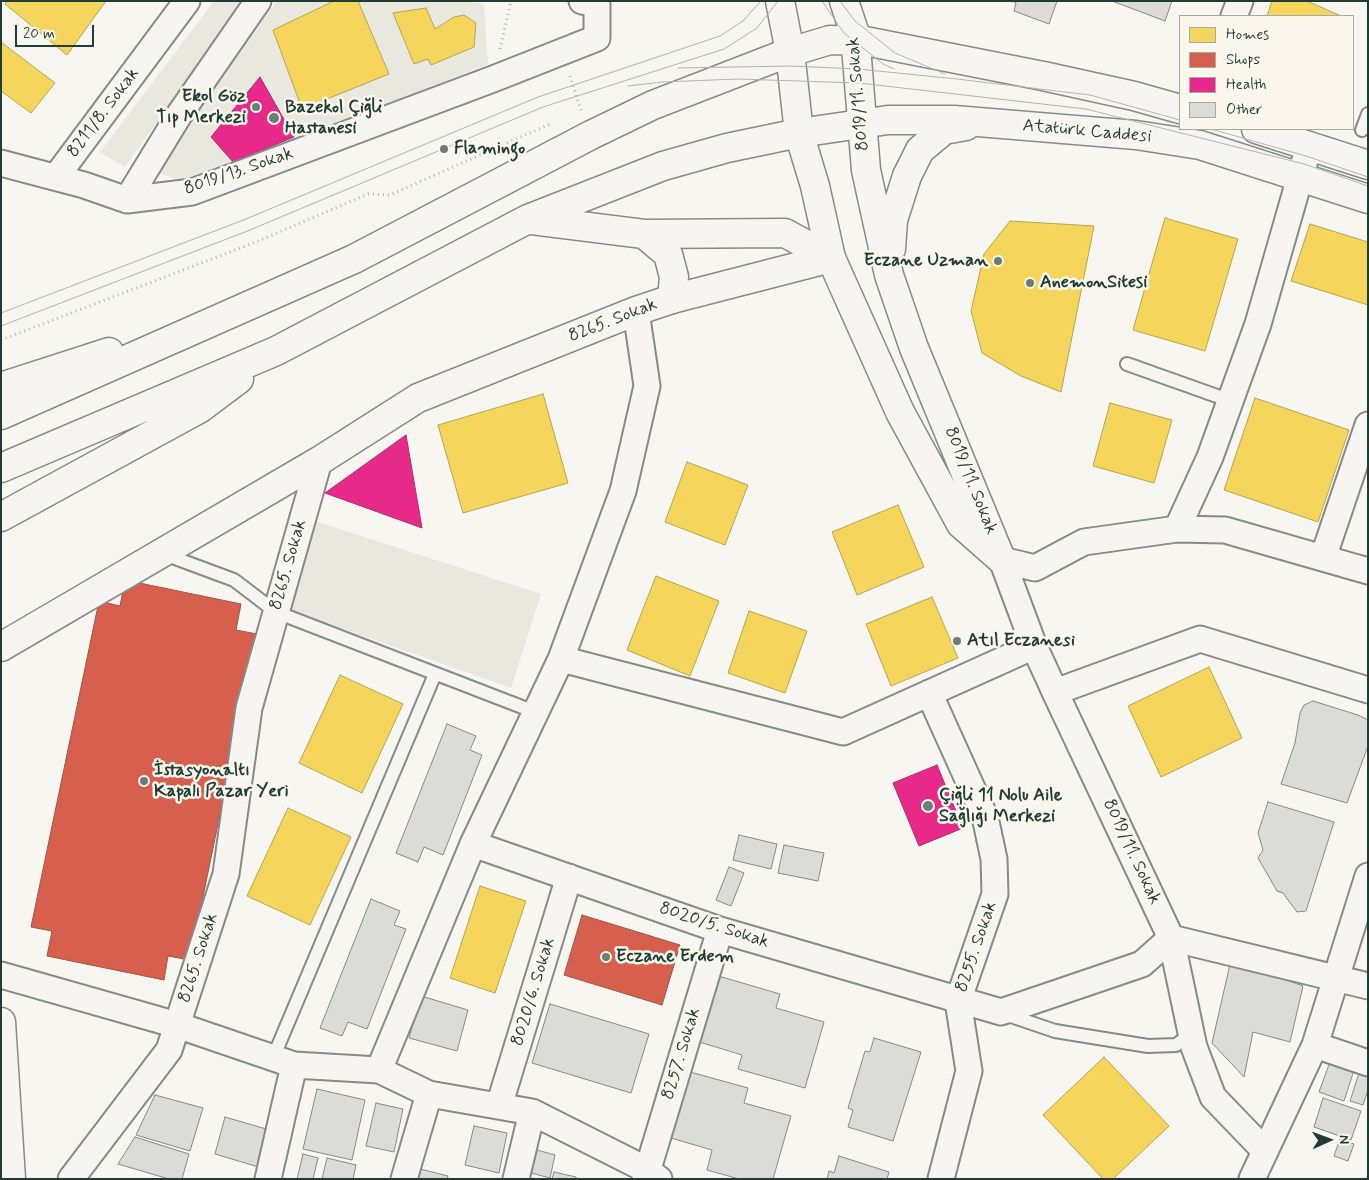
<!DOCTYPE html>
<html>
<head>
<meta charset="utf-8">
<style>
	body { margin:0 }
	#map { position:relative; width:1369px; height:1180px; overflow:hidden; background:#f8f6f0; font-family:Mynerve,sans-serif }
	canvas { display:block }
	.frame { position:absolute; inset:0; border:2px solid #1f3d34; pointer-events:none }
	.legend { position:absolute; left:1179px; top:15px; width:175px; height:115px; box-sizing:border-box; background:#fbf7ec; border:1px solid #a3ada2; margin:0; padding:6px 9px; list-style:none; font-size:15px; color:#1f3d34 }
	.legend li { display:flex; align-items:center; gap:10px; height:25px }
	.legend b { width:25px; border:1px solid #a3ada2 }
	.north { position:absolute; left:1304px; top:1115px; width:50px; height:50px; -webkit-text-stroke:4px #fbf7ec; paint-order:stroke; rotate:88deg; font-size:14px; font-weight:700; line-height:20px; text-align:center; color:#1f3d34 }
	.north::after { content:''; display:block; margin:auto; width:18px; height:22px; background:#1f3d34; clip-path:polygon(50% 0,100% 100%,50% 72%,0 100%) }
	.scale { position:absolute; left:15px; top:25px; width:79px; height:22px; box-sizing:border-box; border:2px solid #1f3d34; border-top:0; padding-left:6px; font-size:15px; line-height:18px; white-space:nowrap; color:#1f3d34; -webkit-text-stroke:4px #fbf7ec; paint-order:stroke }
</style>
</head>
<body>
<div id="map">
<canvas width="1369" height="1180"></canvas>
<div class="frame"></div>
<ul class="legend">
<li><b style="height:14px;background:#f6d55c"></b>Homes</li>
<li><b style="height:14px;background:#d6604d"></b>Shops</li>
<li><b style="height:14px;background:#e7298a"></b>Health</li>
<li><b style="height:14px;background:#dbdbd7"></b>Other</li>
</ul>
<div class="north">N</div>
<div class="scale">20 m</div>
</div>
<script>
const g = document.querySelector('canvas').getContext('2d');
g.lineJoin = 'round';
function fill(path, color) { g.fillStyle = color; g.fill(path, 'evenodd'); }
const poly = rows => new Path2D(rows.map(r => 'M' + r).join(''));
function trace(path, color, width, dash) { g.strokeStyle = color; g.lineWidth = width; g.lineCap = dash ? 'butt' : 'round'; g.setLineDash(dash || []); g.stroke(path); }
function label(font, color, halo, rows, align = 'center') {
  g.font = font + ' Mynerve,sans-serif'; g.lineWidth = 5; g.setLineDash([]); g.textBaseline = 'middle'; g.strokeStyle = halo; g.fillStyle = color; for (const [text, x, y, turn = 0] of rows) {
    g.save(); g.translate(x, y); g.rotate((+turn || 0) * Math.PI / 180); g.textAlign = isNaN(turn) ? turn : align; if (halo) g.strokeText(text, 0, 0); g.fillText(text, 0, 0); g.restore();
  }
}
const built = poly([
	[214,1,244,1,125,167,100,152],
	[277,1,463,1,484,4,488,64,192,183,154,172],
	[312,520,541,594,511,688,287,609]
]);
const homes = poly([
	[7,1,106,1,67,55,5,4,7,1],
	[334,1,358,1,389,74,302,109,273,30,334,1],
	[1272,1,1307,1,1341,16,1267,16,1272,1],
	[426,8,435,29,454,17,464,15,476,23,474,47,431,65,428,59,414,64,393,13,426,8],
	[1,42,55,83,31,113,1,91,1,42],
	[1165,218,1238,239,1205,351,1133,330,1165,218],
	[1010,221,1094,226,1061,392,1021,376,982,353,971,311,984,254,1010,221],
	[1310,224,1368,242,1368,305,1291,281,1310,224],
	[543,394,568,483,463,513,438,425,543,394],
	[1255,398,1349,430,1318,522,1224,490,1255,398],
	[1110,403,1172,420,1154,483,1093,466,1110,403],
	[687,462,748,485,725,545,665,522,687,462],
	[898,505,924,567,857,595,832,532,898,505],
	[656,576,719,601,690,676,627,650,656,576],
	[932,597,958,658,891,686,866,624,932,597],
	[749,611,807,631,785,693,728,673,749,611],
	[1209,667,1242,738,1161,777,1128,706,1209,667],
	[340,675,403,704,362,793,299,763,340,675],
	[288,808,351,837,310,925,247,896,288,808],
	[480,886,526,901,495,993,450,978,480,886],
	[1104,1057,1169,1126,1113,1179,1103,1179,1043,1115,1104,1057]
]);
const shops = poly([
	[125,580,241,604,236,630,257,634,190,960,168,956,164,980,47,956,52,931,31,927,99,601,120,606,125,580],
	[582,915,680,945,662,1005,564,975,582,915]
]);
const health = poly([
	[260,77,294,137,233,162,211,137,260,77],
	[406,435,422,528,325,493,406,435],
	[937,765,963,828,919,846,893,783,937,765]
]);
const building = poly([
	[1012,1,1057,1,1049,24,1014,11,1016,3,1012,1],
	[1112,1,1172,1,1165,21,1112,1],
	[1313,701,1358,715,1368,720,1368,746,1347,803,1281,784,1295,743,1300,713,1304,705,1313,701],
	[447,724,476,736,470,750,482,755,443,855,424,847,418,862,396,853,447,724],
	[1268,802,1334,822,1306,911,1297,912,1283,893,1277,891,1258,858,1263,850,1258,833,1268,802],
	[739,835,777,844,771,869,733,860,739,835],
	[784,845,824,853,818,881,778,873,784,845],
	[729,867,744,873,731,906,716,900,729,867],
	[371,899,400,911,394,925,406,929,367,1029,348,1022,342,1036,320,1028,371,899],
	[1231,960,1303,986,1290,1042,1253,1032,1244,1077,1212,1043,1231,960],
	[715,975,780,994,776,1008,824,1022,805,1088,738,1069,742,1055,696,1041,715,975],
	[421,996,468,1010,457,1051,409,1038,421,996],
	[550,1004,649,1034,631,1093,532,1063,550,1004],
	[874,1038,921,1052,893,1141,848,1127,853,1110,848,1108,865,1051,870,1052,874,1038],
	[1331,1059,1355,1067,1344,1101,1319,1092,1331,1059],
	[683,1070,748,1088,744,1103,791,1116,773,1179,739,1179,707,1170,712,1150,664,1136,683,1070],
	[1360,1070,1368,1073,1368,1090,1363,1105,1350,1101,1360,1070],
	[317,1089,365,1100,352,1160,303,1149,317,1089],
	[155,1095,203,1108,190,1151,136,1135,155,1095],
	[1323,1098,1361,1111,1351,1140,1314,1127,1323,1098],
	[376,1103,403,1109,394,1152,366,1146,376,1103],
	[225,1117,273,1131,262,1168,215,1154,225,1117],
	[474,1126,507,1133,499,1173,465,1165,474,1126],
	[135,1137,189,1154,182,1179,169,1179,118,1164,135,1137],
	[1340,1139,1354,1144,1348,1161,1334,1156,1340,1139],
	[537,1150,555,1155,550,1178,531,1173,537,1150],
	[303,1154,318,1158,313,1179,297,1179,303,1154],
	[839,1156,889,1172,887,1179,827,1179,829,1171,834,1173,839,1156],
	[327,1158,356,1165,353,1179,322,1179,327,1158],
	[420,1169,448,1176,447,1179,418,1179,420,1169],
	[554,1172,576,1177,576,1179,552,1179,554,1172]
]);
const path = poly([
	[500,49,511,1],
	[570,76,581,110],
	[1,340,256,242,368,194,390,195,550,124]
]);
const lane = poly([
	[1362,130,1368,114],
	[1127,364,1231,401],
	[164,554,234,580,276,612,535,712],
	[1005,1014,1055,1031,1148,1046,1176,1045,1191,1034],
	[273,1058,435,674]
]);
const street = poly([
	[1234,16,1240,1],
	[1,163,84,185,127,200,192,192,493,79,597,38,597,4,582,1],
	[56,177,187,1],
	[127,200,179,115,258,1],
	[1177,529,1210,457,1258,324,1309,146],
	[1323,558,1368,425],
	[1002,560,1034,646,1055,692,1171,938,1194,1047,1213,1097,1265,1151],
	[1002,560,1035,568,1084,542,1177,529,1225,530,1368,571],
	[561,659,843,732,1034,646],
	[1055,692,1200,639,1368,690],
	[929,693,985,817,994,859,995,894,958,1001,969,1071,941,1179],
	[473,844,720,930,1001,1012,1142,964,1171,938,1368,986],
	[1,975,177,1025,294,1065,379,1070,429,1094,532,1112,647,1170,659,1179],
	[1315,1045,1368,1063],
	[379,1070,473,844,561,659,623,491,647,386,636,311],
	[499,1106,569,877],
	[71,1179,169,1050,226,874,249,708,319,461],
	[268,1179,294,1065],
	[404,1179,429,1094],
	[516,1179,532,1112],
	[645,1179,720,930],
	[1252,1179,1315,1045,1368,876]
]);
const secondary = poly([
	[780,1,790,52,799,133,815,186,831,258,900,412,961,524,1002,560],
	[844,1,855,34,866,170,889,275,914,348,999,554],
	[790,52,830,40,865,41,1043,76,1134,96,1180,109],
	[1256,129,1368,165],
	[799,133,888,120,954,120,1136,135,1200,145,1368,199],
	[891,249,893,220,907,176,920,150,944,130,966,126],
	[1,647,319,461,418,398,636,311,672,299,831,258],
	[1,1022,11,1179]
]);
const primary = poly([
	[532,220,644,234,785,233,831,258],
	[644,234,668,254,674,277,672,299],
	[1,387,109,352],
	[1,415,354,259,591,135,653,105,790,52],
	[1,468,276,351,528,219,663,166,727,148,799,133],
	[1,517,199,409,239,379]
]);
const tram = poly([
	[822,1,844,33,883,64,894,69],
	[840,1,855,21,895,53,945,74],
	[678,68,791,66,858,69,957,79,1090,95,1180,120],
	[628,86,662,82,738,79,859,83,1086,109,1304,164,1368,186],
	[1211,129,1306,156,1368,177],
	[1,313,246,219,538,97,720,36,743,21,761,1],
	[1,326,250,230,543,107,724,49,757,28,778,1]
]);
const markers = [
	[256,107,5,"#6b7e76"],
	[274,118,6,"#6b7e76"],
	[444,149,5,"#6b7e76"],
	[998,261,5,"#6b7e76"],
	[1030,283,5,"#6b7e76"],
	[957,641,5,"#6b7e76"],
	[144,781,5,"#6b7e76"],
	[928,806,6,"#6b7e76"],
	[606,957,5,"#6b7e76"]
];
const streetNames = [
	["8019/11. Sokak",859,94,-95],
	["8211/8. Sokak",104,113,-53],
	["Atatürk Caddesi",1087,132,5],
	["8019/13. Sokak",239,172,-19],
	["8265. Sokak",613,321,-21],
	["8019/11. Sokak",970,481,68],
	["8265. Sokak",289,565,-74],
	["8019/11. Sokak",1131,852,65],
	["8020/5. Sokak",714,926,18],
	["8255. Sokak",977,947,-71],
	["8265. Sokak",199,958,-72],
	["8020/6. Sokak",534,992,-73],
	["8257. Sokak",682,1054,-73]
];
const poiNames = [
	["Ekol Göz",246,97,"right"],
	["Tıp Merkezi",246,118,"right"],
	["Bazekol Çiğli",285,108],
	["Hastanesi",285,129],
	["Flamingo",454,149],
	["Eczane Uzman",988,261,"right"],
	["AnemonSitesi",1040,283],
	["Atıl Eczanesi",967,641],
	["İstasyonaltı",154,771],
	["Kapalı Pazar Yeri",154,792],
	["Çiğli 11 Nolu Aile",939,796],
	["Sağlığı Merkezi",939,817],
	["Eczane Erdem",616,957]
];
fill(built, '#e8e8df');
fill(homes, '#f6d55c');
trace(homes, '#b6a750', 1);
fill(shops, '#d6604d');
trace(shops, '#9f5646', 1);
fill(health, '#e7298a');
trace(health, '#ab2f70', 1);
fill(building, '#dbdbd7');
trace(building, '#868b86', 1);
trace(lane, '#868b86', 16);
trace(street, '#868b86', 29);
trace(secondary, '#868b86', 31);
trace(primary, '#868b86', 31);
trace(path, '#b2b5b1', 3, [1, 4]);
trace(lane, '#f6f5f1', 12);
trace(street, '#f6f5f1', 25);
trace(secondary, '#f6f5f1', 28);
trace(primary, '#f6f5f1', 28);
trace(tram, '#b2b5b1', 1);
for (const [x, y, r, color] of markers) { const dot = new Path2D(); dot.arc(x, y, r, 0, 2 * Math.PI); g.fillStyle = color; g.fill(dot); trace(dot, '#fbf7ec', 2); }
label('18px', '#1f3d34', '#fbf7ec', streetNames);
label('bold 18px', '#1f3d34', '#fbf7ec', poiNames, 'left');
</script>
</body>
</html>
